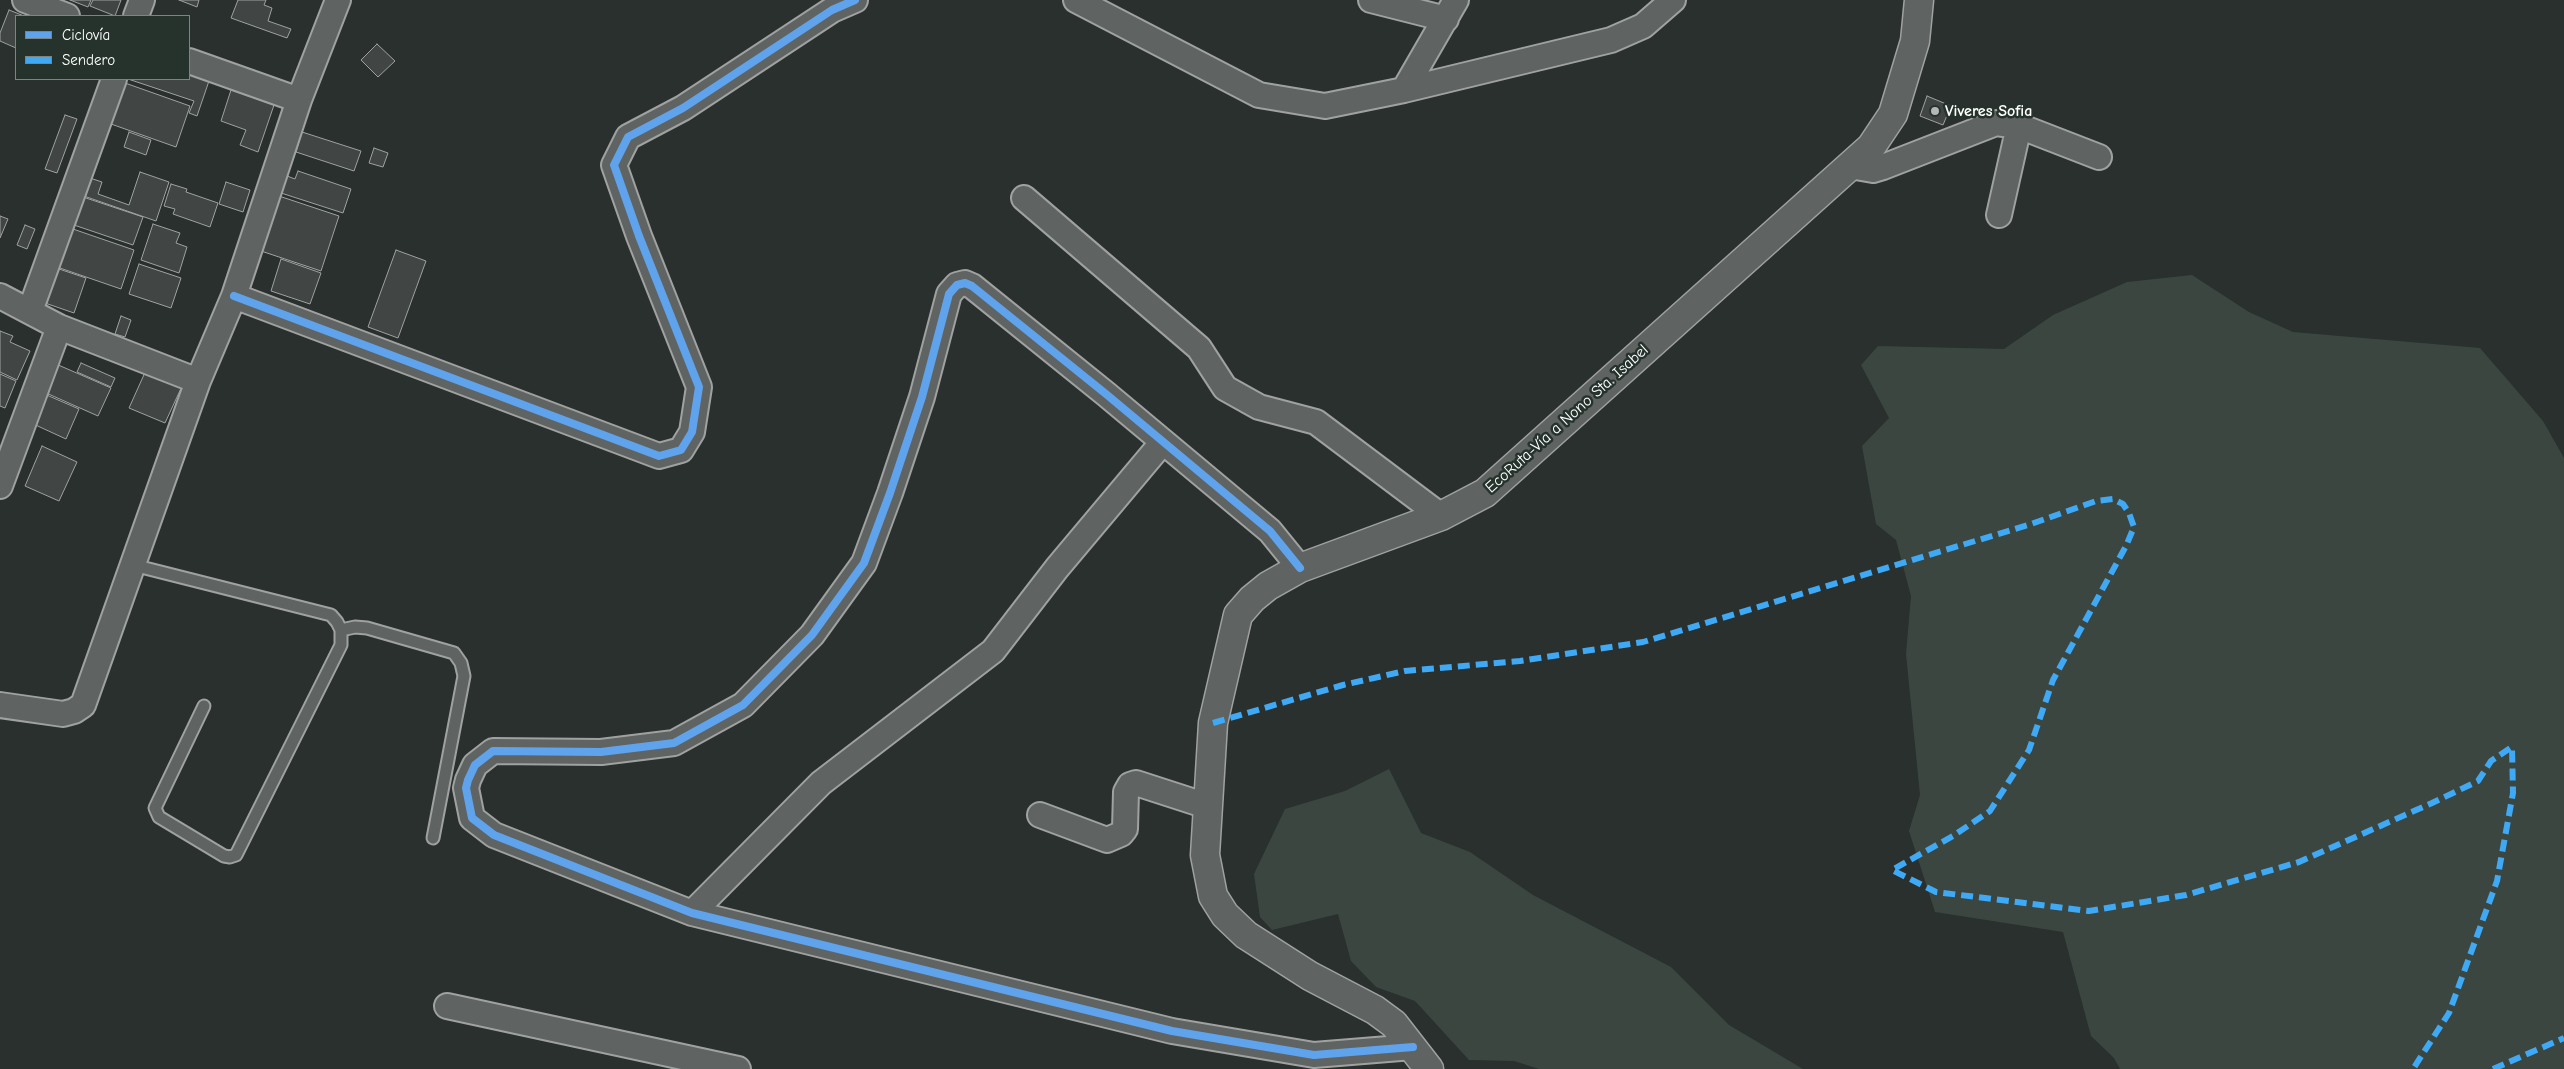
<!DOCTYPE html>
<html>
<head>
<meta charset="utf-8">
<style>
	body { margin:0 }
	#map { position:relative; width:2564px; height:1069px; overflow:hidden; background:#29302d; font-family:"Comic Neue",sans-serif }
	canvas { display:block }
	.legend { position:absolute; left:15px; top:15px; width:175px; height:65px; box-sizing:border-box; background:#26332d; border:1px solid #7d8581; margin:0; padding:6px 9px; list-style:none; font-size:15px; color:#fff }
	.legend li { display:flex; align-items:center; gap:10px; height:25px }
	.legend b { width:25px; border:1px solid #7d8581 }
</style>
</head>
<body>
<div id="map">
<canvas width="2564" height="1069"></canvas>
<ul class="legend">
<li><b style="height:6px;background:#60a3ed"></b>Ciclovía</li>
<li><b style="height:6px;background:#3fa9f5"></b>Sendero</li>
</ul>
</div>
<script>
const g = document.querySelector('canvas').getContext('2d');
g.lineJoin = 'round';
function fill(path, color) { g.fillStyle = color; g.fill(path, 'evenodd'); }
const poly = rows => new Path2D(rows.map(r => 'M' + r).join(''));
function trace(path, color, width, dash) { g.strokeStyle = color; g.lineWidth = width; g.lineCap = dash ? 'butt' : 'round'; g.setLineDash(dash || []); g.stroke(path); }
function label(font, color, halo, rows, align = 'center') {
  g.font = font + ' "Comic Neue",sans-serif'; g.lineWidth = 5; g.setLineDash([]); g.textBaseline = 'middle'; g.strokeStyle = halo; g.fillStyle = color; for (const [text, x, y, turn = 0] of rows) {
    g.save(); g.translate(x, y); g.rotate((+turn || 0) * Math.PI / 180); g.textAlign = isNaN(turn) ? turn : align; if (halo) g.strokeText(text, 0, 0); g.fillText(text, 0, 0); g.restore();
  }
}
const green = poly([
	[2192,275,2249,312,2293,332,2480,348,2543,421,2564,458,2564,1069,2120,1069,2114,1058,2091,1036,2063,932,1935,912,1909,831,1920,795,1906,654,1911,596,1896,540,1876,524,1862,446,1889,418,1861,365,1878,346,2004,349,2053,315,2127,282],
	[1389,769,1421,833,1470,852,1533,895,1671,967,1729,1025,1803,1069,1539,1069,1514,1061,1469,1060,1415,1001,1376,987,1351,961,1338,914,1272,930,1260,917,1254,874,1285,809,1345,791]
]);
const building = poly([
	[70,0,91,0,88,7,70,0],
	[93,0,121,0,115,16,90,6,93,0],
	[179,0,199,0,197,7,179,0],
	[238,0,266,0,264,5,272,8,268,21,291,29,287,38,231,18,238,0],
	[9,10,24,16,16,16,16,48,0,41,0,33,9,10],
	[377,44,395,61,378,77,361,60,377,44],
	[189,71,210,78,197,116,189,113,194,101,128,79,189,79,189,71],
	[125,83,190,106,176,147,111,124,125,83],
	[231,90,274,105,258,152,240,145,246,130,221,121,231,90],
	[1927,96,1951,106,1943,125,1920,116,1927,96],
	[65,115,77,119,57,173,45,169,65,115],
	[129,132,151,140,146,155,124,147,129,132],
	[302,132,361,151,354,171,296,152,302,132],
	[374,148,388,153,383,167,369,163,374,148],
	[298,171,351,189,343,213,281,193,287,176,295,179,298,171],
	[140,172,169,182,156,221,81,195,87,177,102,182,98,194,129,205,140,172],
	[226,182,250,190,243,212,219,204,226,182],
	[171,184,187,189,186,192,218,203,210,227,173,214,175,209,164,206,171,184],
	[80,196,143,217,133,245,71,224,80,196],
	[279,196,339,216,321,271,261,251,279,196],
	[0,216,8,219,0,238,0,216],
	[153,224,180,233,176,243,187,247,179,273,141,260,153,224],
	[25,225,35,229,27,249,17,245,25,225],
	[70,228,134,250,121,289,57,267,70,228],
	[396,250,426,261,398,338,368,327,396,250],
	[281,259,321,273,310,304,271,291,281,259],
	[139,264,181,278,171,308,129,294,139,264],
	[56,268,86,278,74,313,45,303,56,268],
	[121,316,131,320,125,337,115,334,121,316],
	[0,331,13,336,10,342,30,351,17,380,0,372,0,331],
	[81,363,115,378,111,387,77,372,81,363],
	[56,364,111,388,98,416,44,392,56,364],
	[147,368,183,384,165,423,129,408,147,368],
	[0,374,16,381,5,408,0,406,0,374],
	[42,393,79,409,66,439,29,422,42,393],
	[42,446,77,462,59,501,25,486,42,446]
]);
const lane = poly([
	[133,565,331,615,337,622,341,630,341,645,236,855,230,857,224,856,159,817,155,808,204,706],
	[341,630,355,627,367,628,454,653,461,663,464,676,433,838]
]);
const street = poly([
	[25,0,67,16],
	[1076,0,1259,95,1325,106,1404,90,1611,40,1643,26,1673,0],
	[1371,0,1446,19],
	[136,16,142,0],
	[189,61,299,100],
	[1404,90,1456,0],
	[1850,166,1873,170,1883,167,1996,123,2019,126,2099,157],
	[1024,198,1199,348,1225,388,1259,407,1316,422,1441,516],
	[1999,215,2019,126],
	[0,296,59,327,198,381],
	[234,296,659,456,681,450,692,432,699,387,639,236,614,165,628,137,683,108,832,10,855,0],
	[30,311,114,79],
	[0,486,59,327],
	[1300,568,1270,531,1106,394,972,286,965,283,957,285,949,294,922,397,890,493,864,563,812,635,743,705,674,743,601,752,493,751,475,765,468,780,466,788,472,818,494,835,692,913,1172,1031,1314,1055,1413,1047],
	[0,705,63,714,74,711,83,705,198,381,234,296,299,100,338,0],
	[1040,815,1107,840,1121,834,1125,829,1126,792,1130,785,1136,783,1207,806],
	[692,913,821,783,993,651,1057,568,1162,443],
	[447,1006,738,1069]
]);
const secondary = poly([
	[1429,1069,1394,1024,1375,1010,1310,976,1246,935,1225,915,1213,896,1205,855,1213,723,1238,615,1252,599,1268,586,1300,568,1441,516,1485,493,1871,147,1893,114,1915,41,1919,0]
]);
const quiet = poly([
	[1213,723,1343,685,1405,671,1520,661,1643,642,2031,524,2096,501,2113,499,2123,504,2129,513,2134,527,2126,546,2053,680,2029,750,1990,811,1953,836,1892,870,1936,892,2089,911,2186,895,2299,862,2432,803,2478,781,2491,761,2512,747,2513,793,2497,881,2449,1013,2413,1069],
	[2493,1069,2564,1038]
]);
const cycleway = poly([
	[234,296,659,456,681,450,692,432,699,387,639,236,614,165,628,137,683,108,832,10,855,0],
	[1300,568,1270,531,1106,394,972,286,965,283,957,285,949,294,922,397,890,493,864,563,812,635,743,705,674,743,601,752,493,751,475,765,468,780,466,788,472,818,494,835,692,913,1172,1031,1314,1055,1413,1047]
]);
const markers = [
	[1935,111,5,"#b4b7b6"]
];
const poiNames = [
	["Viveres Sofia",1945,111]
];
const streetNames = [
	["EcoRuta-Vía a Nono Sta. Isabel",1567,419,-42]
];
fill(green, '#3b4641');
fill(building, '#414644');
trace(building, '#9fa2a0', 1);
trace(lane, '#9fa2a0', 15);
trace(street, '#9fa2a0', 28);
trace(secondary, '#9fa2a0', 31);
trace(lane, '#5f6362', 11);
trace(street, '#5f6362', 24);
trace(secondary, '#5f6362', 28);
trace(quiet, '#3fa9f5', 6, [12, 6]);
trace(cycleway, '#60a3ed', 8);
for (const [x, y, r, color] of markers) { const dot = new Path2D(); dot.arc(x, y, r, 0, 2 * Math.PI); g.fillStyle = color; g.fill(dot); trace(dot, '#26332d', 2); }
label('bold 16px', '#fff', '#26332d', poiNames, 'left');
label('16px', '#fff', '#26332d', streetNames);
</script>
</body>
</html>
